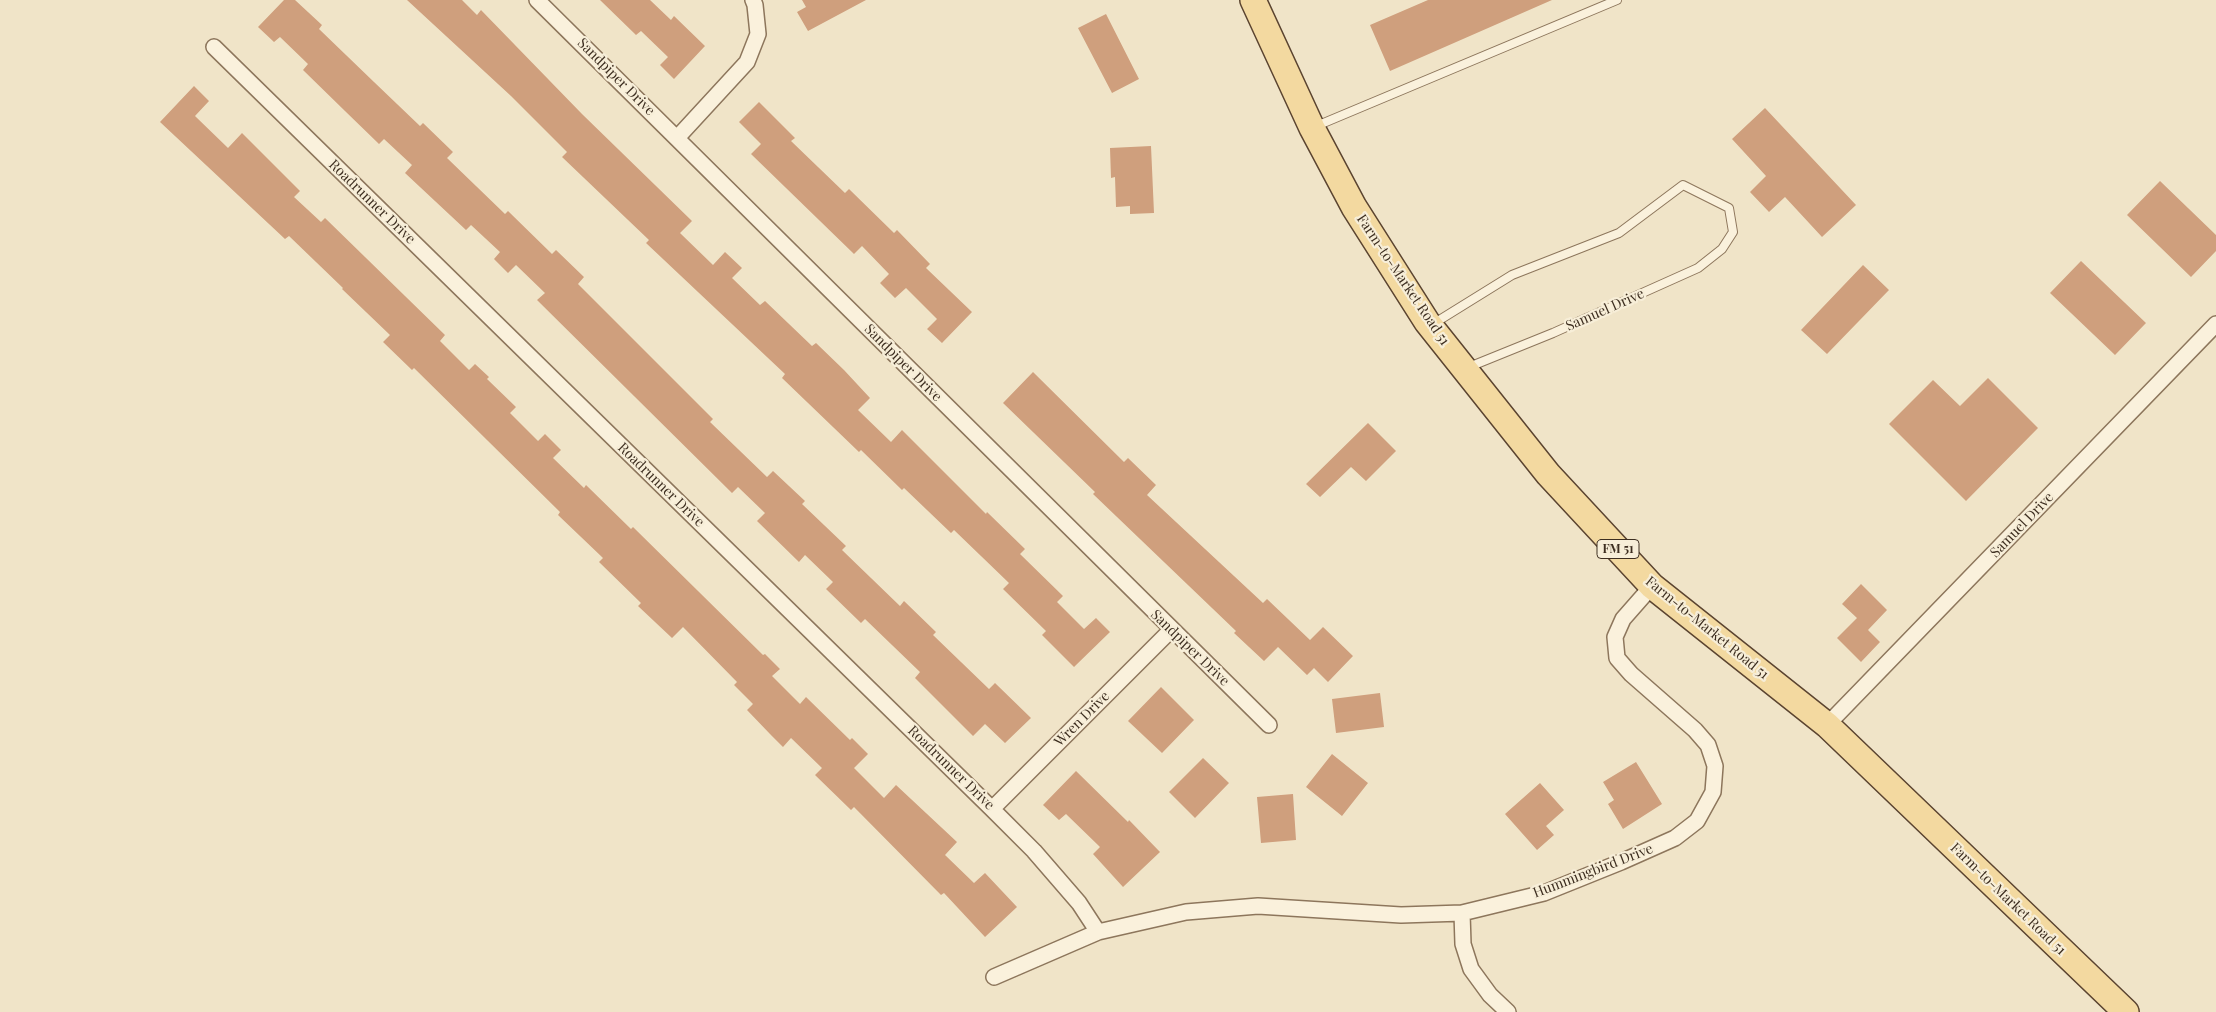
<!DOCTYPE html>
<html>
<head>
<meta charset="utf-8">
<style>
	body { margin:0 }
	canvas { display:block; background:#f0e4c8 }
</style>
</head>
<body>
<canvas width="2216" height="1012"></canvas>
<script>
const g = document.querySelector('canvas').getContext('2d');
g.lineJoin = 'round';
function fill(path, color) { g.fillStyle = color; g.fill(path, 'evenodd'); }
const poly = rows => new Path2D(rows.map(r => 'M' + r).join(''));
function trace(path, color, width, dash) { g.strokeStyle = color; g.lineWidth = width; g.lineCap = dash ? 'butt' : 'round'; g.setLineDash(dash || []); g.stroke(path); }
function label(font, color, halo, rows, align = 'center') {
  g.font = font + ' "Playfair Display",serif'; g.lineWidth = 4.5; g.setLineDash([]); g.textBaseline = 'middle'; g.strokeStyle = halo; g.fillStyle = color; for (const [text, x, y, turn = 0] of rows) {
    g.save(); g.translate(x, y); g.rotate((+turn || 0) * Math.PI / 180); g.textAlign = isNaN(turn) ? turn : align; if (halo) g.strokeText(text, 0, 0); g.fillText(text, 0, 0); g.restore();
  }
}
const building = poly([
	[284,0,295,0,322,25,319,29,374,82,420,126,423,123,453,152,447,158,505,214,508,211,552,254,556,250,584,277,578,284,713,419,710,422,767,477,773,471,805,501,802,504,846,546,842,550,900,606,904,601,936,632,933,635,989,689,995,683,1031,718,1005,743,985,724,973,736,915,678,920,672,865,619,861,623,826,589,833,582,805,555,799,562,757,521,765,513,738,487,732,493,537,300,545,293,516,265,508,273,494,259,500,252,471,225,466,230,405,173,412,165,384,139,379,144,345,111,303,70,308,64,280,37,274,42,258,27],
	[407,0,462,0,477,15,481,10,582,114,692,221,680,233,713,265,725,252,742,268,732,278,760,305,765,301,812,346,816,343,844,370,870,398,858,410,891,442,902,430,986,514,987,512,1025,549,1020,554,1063,596,1057,602,1084,629,1096,618,1110,632,1074,667,1042,635,1046,631,1003,589,1009,583,954,530,951,533,904,488,902,490,861,450,859,452,782,378,785,374,646,243,649,240,562,157,567,152,511,96],
	[600,0,650,0,671,20,674,16,705,46,674,79,660,65,668,57,641,31,636,35],
	[802,0,866,0,808,31,797,12,806,7],
	[1428,0,1552,0,1390,71,1370,25],
	[1106,14,1139,79,1112,93,1078,28],
	[194,86,209,101,195,116,228,148,242,133,300,191,294,197,321,222,325,218,445,335,440,341,469,370,475,364,489,377,487,379,516,407,510,413,538,441,545,434,561,450,553,458,584,488,586,485,631,529,633,527,763,655,765,654,780,669,772,676,800,704,806,697,850,740,852,738,868,754,854,768,884,798,896,785,957,842,945,855,974,883,985,873,1017,907,985,937,944,893,941,895,854,807,851,810,815,775,822,768,791,738,783,747,770,734,747,710,753,704,734,685,737,682,683,627,672,638,638,606,641,603,599,562,603,558,558,515,560,512,414,368,412,370,383,342,390,335,342,289,343,288,289,236,285,239,160,122],
	[759,102,795,138,791,141,845,193,849,189,894,233,897,230,930,264,926,268,972,312,942,343,927,329,937,319,906,288,895,298,880,283,889,274,862,246,854,254,751,154,761,144,739,122],
	[1765,108,1856,205,1822,237,1785,197,1769,212,1750,192,1766,176,1732,139],
	[1151,146,1154,213,1130,214,1130,206,1116,207,1115,177,1111,178,1110,148],
	[2160,181,2216,235,2216,251,2191,277,2127,215],
	[2081,261,2146,323,2115,355,2050,293],
	[1863,265,1889,290,1827,354,1801,330],
	[1033,372,1124,462,1128,458,1156,485,1147,495,1263,603,1267,599,1310,640,1323,627,1353,656,1328,682,1314,668,1307,675,1278,647,1264,661,1234,633,1236,631,1093,494,1095,492,1003,403],
	[1988,378,2038,428,1966,501,1889,424,1933,380,1960,406],
	[1368,423,1396,451,1366,481,1351,467,1320,497,1306,484],
	[1861,584,1887,610,1868,630,1880,642,1861,662,1837,638,1857,618,1842,604],
	[1161,687,1194,720,1162,753,1128,721],
	[1380,693,1384,727,1336,733,1332,699],
	[1332,754,1368,783,1342,816,1306,787],
	[1203,758,1229,783,1195,818,1169,792],
	[1636,762,1662,804,1623,829,1608,804,1614,800,1603,782],
	[1076,771,1128,822,1129,820,1160,852,1123,887,1093,854,1100,847,1066,814,1059,820,1043,805],
	[1540,783,1564,810,1546,826,1554,835,1537,850,1505,814],
	[1293,794,1296,840,1261,843,1257,797]
]);
const service = poly([
	[1314,127,1617,0],
	[1433,324,1512,275,1619,233,1683,185,1729,208,1733,232,1722,249,1698,268,1553,333,1469,367]
]);
const minor = poly([
	[537,0,1269,725],
	[214,47,992,809,1034,851,1079,903,1098,932],
	[677,138,747,62,758,34,755,5,753,0],
	[1827,725,2216,324],
	[992,809,1171,630],
	[1462,913,1463,944,1471,969,1490,995,1508,1012],
	[994,977,1098,932,1186,912,1258,906,1401,915,1462,913,1544,893,1621,862,1675,838,1697,821,1713,792,1715,766,1708,745,1695,730,1631,674,1617,658,1615,637,1623,619,1652,586]
]);
const primary = poly([
	[1253,0,1312,128,1354,207,1427,322,1548,474,1652,586,1827,725,2126,1012]
]);
const shields = [
	[1618,549,42]
];
const shieldNames = [
	["FM 51",1618,549]
];
const streetNames = [
	["Sandpiper Drive",616,77,45],
	["Roadrunner Drive",372,202,44],
	["Farm-to-Market Road 51",1403,280,56],
	["Samuel Drive",1605,310,-24],
	["Sandpiper Drive",903,363,45],
	["Roadrunner Drive",661,485,44],
	["Samuel Drive",2022,525,-46],
	["Farm-to-Market Road 51",1707,628,39],
	["Sandpiper Drive",1190,648,44],
	["Wren Drive",1082,719,-45],
	["Roadrunner Drive",951,768,44],
	["Hummingbird Drive",1593,871,-21],
	["Farm-to-Market Road 51",2008,899,44]
];
fill(building, '#cf9f7d');
trace(service, '#8d765c', 10);
trace(minor, '#8d765c', 18);
trace(primary, '#5b4430', 28);
trace(service, '#faf1dc', 8);
trace(minor, '#faf1dc', 15);
trace(primary, '#f3d9a0', 25);
for (const [x, y, w] of shields) { const box = new Path2D(); box.roundRect(x - w / 2, y - 9.5, w, 19, 4); g.fillStyle = '#f7eed8'; g.fill(box); trace(box, '#3d2e20', 1); }
label('bold 12px', '#3d2e20', null, shieldNames);
label('14px', '#3d2e20', '#f7eed8', streetNames);
</script>
</body>
</html>
